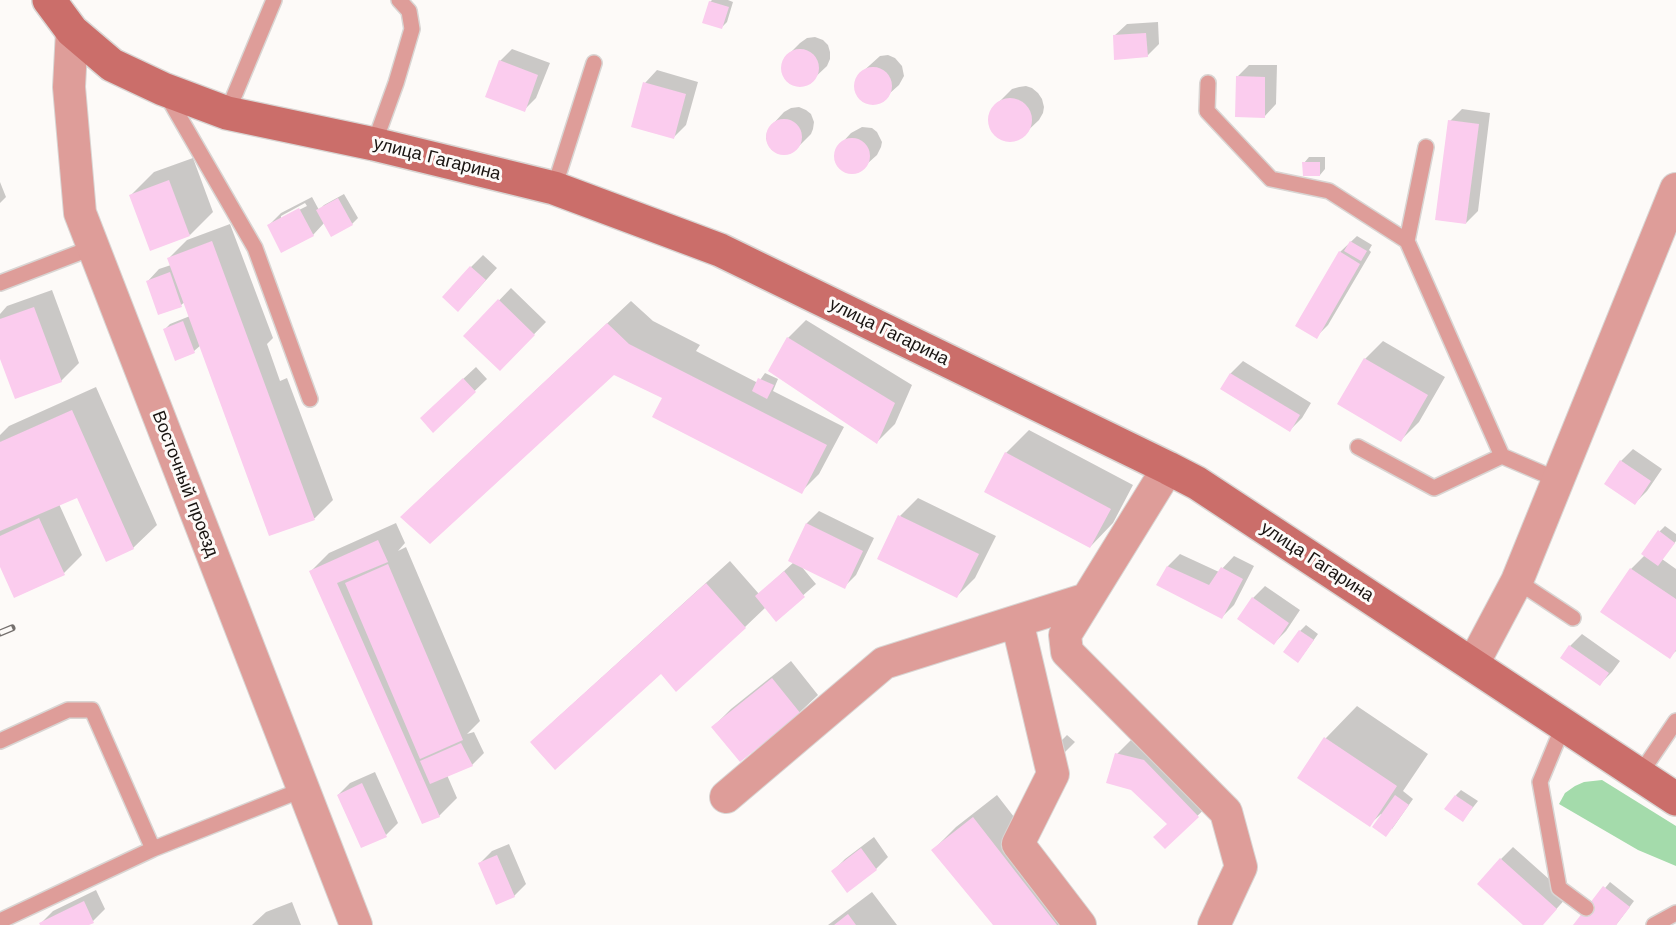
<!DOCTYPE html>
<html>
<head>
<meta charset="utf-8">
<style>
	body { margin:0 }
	canvas { display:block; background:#fdfaf8 }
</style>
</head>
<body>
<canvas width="1676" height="925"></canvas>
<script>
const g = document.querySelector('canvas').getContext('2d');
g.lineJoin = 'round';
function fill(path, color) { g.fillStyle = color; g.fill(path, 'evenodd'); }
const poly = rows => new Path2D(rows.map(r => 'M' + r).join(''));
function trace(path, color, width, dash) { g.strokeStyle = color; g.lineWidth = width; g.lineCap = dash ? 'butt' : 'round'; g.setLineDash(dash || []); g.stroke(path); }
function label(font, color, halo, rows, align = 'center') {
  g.font = font + ' "Work Sans",sans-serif'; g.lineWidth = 6; g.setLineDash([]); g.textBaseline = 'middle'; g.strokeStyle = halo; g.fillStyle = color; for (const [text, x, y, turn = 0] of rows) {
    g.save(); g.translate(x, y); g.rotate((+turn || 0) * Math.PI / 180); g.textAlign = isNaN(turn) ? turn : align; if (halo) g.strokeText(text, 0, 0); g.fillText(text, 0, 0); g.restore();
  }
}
const green = poly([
	[1602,780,1676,826,1676,866,1638,850,1559,804,1565,793,1575,786,1584,782]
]);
const shadow = poly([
	[712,0,728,0,733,2,727,22,721,28,710,2],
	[1158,22,1159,44,1147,56,1114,36,1127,24],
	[815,37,823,40,828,45,830,52,830,59,827,66,809,83,802,85,795,85,790,82,785,76,783,70,783,64,787,56,800,43,807,38],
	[512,49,550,63,536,98,524,110,500,61],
	[888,55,895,58,902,66,904,76,899,85,880,102,870,104,863,100,857,92,856,81,860,74,880,56],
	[1249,65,1277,65,1276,104,1264,117,1237,77],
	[657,70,698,82,686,125,674,137,645,83],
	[1026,86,1032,88,1038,93,1042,99,1044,107,1043,113,1039,120,1020,138,1014,140,1000,138,991,128,990,120,990,113,994,107,1012,89,1019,87],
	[799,107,806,110,811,114,814,122,813,129,811,134,798,147,790,153,780,154,772,150,768,144,766,138,767,132,772,125,784,112,791,108],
	[1462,109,1490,113,1478,211,1466,223,1450,121],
	[862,127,872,128,877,132,882,142,881,147,877,155,858,172,851,173,843,170,838,165,836,159,835,153,839,146,851,133],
	[1309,157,1325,157,1325,169,1320,175,1304,163],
	[193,158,213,212,190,235,131,195,154,172],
	[0,182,6,197,0,203],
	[344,194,358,218,352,224,325,222,313,235,269,225,281,213,312,197,319,210,324,205],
	[305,203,307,206,281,219,281,216],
	[230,224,273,338,267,344,280,381,287,378,333,500,315,518,270,535,201,345,194,351,164,330,170,324,190,316,185,302,181,305,147,282,159,269,171,265,169,258,187,240],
	[1357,236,1372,245,1369,250,1371,252,1328,325,1316,337,1340,252],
	[483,255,497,268,470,298,471,267],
	[511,288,546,322,500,369,465,336],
	[52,290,79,363,61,381,0,354,0,314,7,306],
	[631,301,653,321,700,345,696,351,758,383,765,373,778,379,773,391,844,427,819,474,801,492,667,392,613,373,425,494],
	[806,320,912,385,895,424,877,442,788,338],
	[1383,341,1445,377,1419,422,1401,440,1365,359],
	[1243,361,1311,403,1302,418,1290,430,1222,389,1231,373],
	[476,367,487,379,433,431,434,406],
	[96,387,157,525,133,548,78,496,59,504,82,555,64,573,0,563,0,435,9,426],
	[1029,430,1133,485,1113,523,1090,547,1006,453],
	[1633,449,1662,469,1647,491,1635,503,1621,461],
	[918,498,996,536,975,578,957,596,900,516],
	[819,511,874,538,856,575,844,587,801,566,816,584,776,619,766,607,745,627,532,742,556,719,730,561,759,594,794,562,790,560,807,523],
	[396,523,405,543,398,551,406,547,480,721,467,734,474,732,484,753,472,765,447,775,457,798,439,816,311,571,329,553],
	[1665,526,1676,534,1676,541,1662,559,1676,569,1676,651,1669,657,1602,611,1631,569,1645,555,1660,531],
	[1180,554,1219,572,1234,556,1254,566,1234,605,1222,617,1158,585,1168,566],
	[1265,586,1300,610,1286,631,1274,643,1253,598],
	[1306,625,1318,634,1303,655,1300,631],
	[1582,634,1620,661,1612,672,1600,684,1562,658,1570,646],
	[791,661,818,695,800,712,713,727,731,709],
	[1357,706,1428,754,1403,791,1413,799,1392,829,1381,814,1369,825,1299,778,1326,738],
	[1067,735,1075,742,1061,756,1053,749],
	[1135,736,1216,798,1165,847,1168,824,1117,754],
	[375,772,398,823,386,835,338,795,350,783],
	[1461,790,1478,801,1463,820,1456,795],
	[997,795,1087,911,1087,925,995,925,933,850,956,827],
	[874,837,888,857,876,869,848,891,833,871,845,859],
	[509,844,526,884,514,896,480,863,492,851],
	[1513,847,1568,896,1542,925,1526,925,1501,859],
	[1610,882,1634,901,1616,925,1575,925],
	[96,890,105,909,93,921,86,925,42,925,41,923,53,911],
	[872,892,897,925,828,925],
	[292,902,301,925,252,925,266,912]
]);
const building = poly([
	[709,1,729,7,722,29,702,23],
	[1146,33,1148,57,1114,60,1113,35],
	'781 68a19 19 0 1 1 38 0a19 19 0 1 1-38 0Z',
	[499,60,538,75,525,112,485,97],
	'854 86a19 19 0 1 1 38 0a19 19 0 1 1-38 0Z',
	[1236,76,1265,77,1265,118,1235,117],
	[643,82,686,94,674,139,631,127],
	'988 120a22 22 0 1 1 44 0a22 22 0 1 1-44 0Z',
	'766 137a18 18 0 1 1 36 0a18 18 0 1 1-36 0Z',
	[1448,120,1479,124,1466,224,1435,220],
	'834 156a18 18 0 1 1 36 0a18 18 0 1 1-36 0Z',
	[1302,162,1320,162,1320,176,1303,176],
	[169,180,190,236,150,251,129,195],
	[338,198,353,225,331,237,316,210],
	[299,208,314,236,281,253,267,225],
	[212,241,315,520,269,536,167,258],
	[1350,241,1367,251,1361,261,1344,251],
	[1339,251,1360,264,1317,339,1295,326],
	[470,266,486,280,458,312,442,297],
	[170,272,182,307,158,315,146,281],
	[498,299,535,335,500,371,463,336],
	[34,307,62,382,15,399,0,359,0,319],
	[183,321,195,353,175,361,163,329],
	[607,323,629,344,827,445,802,494,652,417,662,398,614,375,430,544,400,517],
	[787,337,895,403,877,444,768,371],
	[1364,358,1428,395,1401,442,1337,404],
	[1230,373,1300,415,1290,432,1220,389],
	[463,378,476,392,433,433,420,418],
	[758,378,774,385,767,399,752,391],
	[72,410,134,549,106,562,77,498,0,531,0,442],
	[1005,452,1111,509,1090,548,984,492],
	[1620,460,1651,481,1635,505,1604,484],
	[898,515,979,554,957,598,877,559],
	[39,518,65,575,14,598,0,567,0,536],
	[806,523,863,551,845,589,788,561],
	[1658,530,1675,543,1658,566,1641,554],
	[378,540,388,562,337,583,440,817,422,824,309,571],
	[388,564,463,740,420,759,345,583],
	[1167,566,1209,585,1221,567,1243,579,1222,619,1156,585],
	[1630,568,1676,599,1676,650,1670,659,1600,612],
	[784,571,805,597,776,622,755,596],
	[706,583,746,628,676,692,661,674,555,770,530,742],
	[1252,597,1289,623,1274,645,1237,619],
	[1299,630,1314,640,1298,663,1283,652],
	[1569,645,1609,673,1600,686,1560,658],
	[772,678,801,714,740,762,711,727],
	[1324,737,1397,786,1370,827,1297,778],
	[461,743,473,766,430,784,420,761],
	[1115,753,1144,760,1199,817,1165,849,1153,837,1167,824,1131,790,1106,783],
	[362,783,387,837,361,848,337,795],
	[1395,795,1409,805,1386,837,1372,827],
	[1455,795,1473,807,1463,822,1444,809],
	[973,817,1057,925,993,925,931,850],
	[861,848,877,870,847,893,831,871],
	[497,855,515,897,496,905,478,863],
	[1500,858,1557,909,1543,925,1523,925,1477,884],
	[1603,886,1630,907,1616,925,1573,925],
	[84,901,94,923,89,925,40,925,39,923],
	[848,914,856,925,834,925]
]);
const service = poly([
	[1208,83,1207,111,1271,179,1329,191,1407,241,1502,456,1558,480],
	[166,94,255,248,310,399],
	[227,113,274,0],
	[374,144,396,83,412,29,409,11,399,0],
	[554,188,594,63],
	[1407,241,1426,147],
	[0,283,94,247],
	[1358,447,1434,488,1502,456],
	[1517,581,1573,618],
	[1564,724,1540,782,1559,888,1586,908],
	[0,741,68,710,92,710,153,849],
	[1640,774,1676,721],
	[0,921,153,849,304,789],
	[1654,925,1676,913]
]);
const minor = poly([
	[72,31,69,87,80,213,356,925],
	[1168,468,1065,635,1067,652,1226,812,1241,867,1214,925],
	[1017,621,1053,774,1018,844,1080,925],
	[1473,664,1517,581,1676,189],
	[726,797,884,663,1087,599]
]);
const secondary = poly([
	[49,0,72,31,112,65,163,89,227,113,374,144,554,188,720,250,1168,468,1197,483,1676,799]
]);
const rail = poly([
	[0,633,12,628]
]);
const streetNames = [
	["улица Гагарина",437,159,14],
	["улица Гагарина",889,332,26],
	["Восточный проезд",185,484,69],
	["улица Гагарина",1317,562,33]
];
fill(green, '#a4dbab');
fill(shadow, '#0003');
fill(building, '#fbccee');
trace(service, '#d9d5d3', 18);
trace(minor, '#d9d5d3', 34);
trace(secondary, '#d9d5d3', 36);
trace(service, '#de9d99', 15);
trace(minor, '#de9d99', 32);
trace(secondary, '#cb6e6a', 33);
trace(rail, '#746f6d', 7);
trace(rail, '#fdfaf8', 4.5, [14]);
label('18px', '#191411', '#fdfaf8', streetNames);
</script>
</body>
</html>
